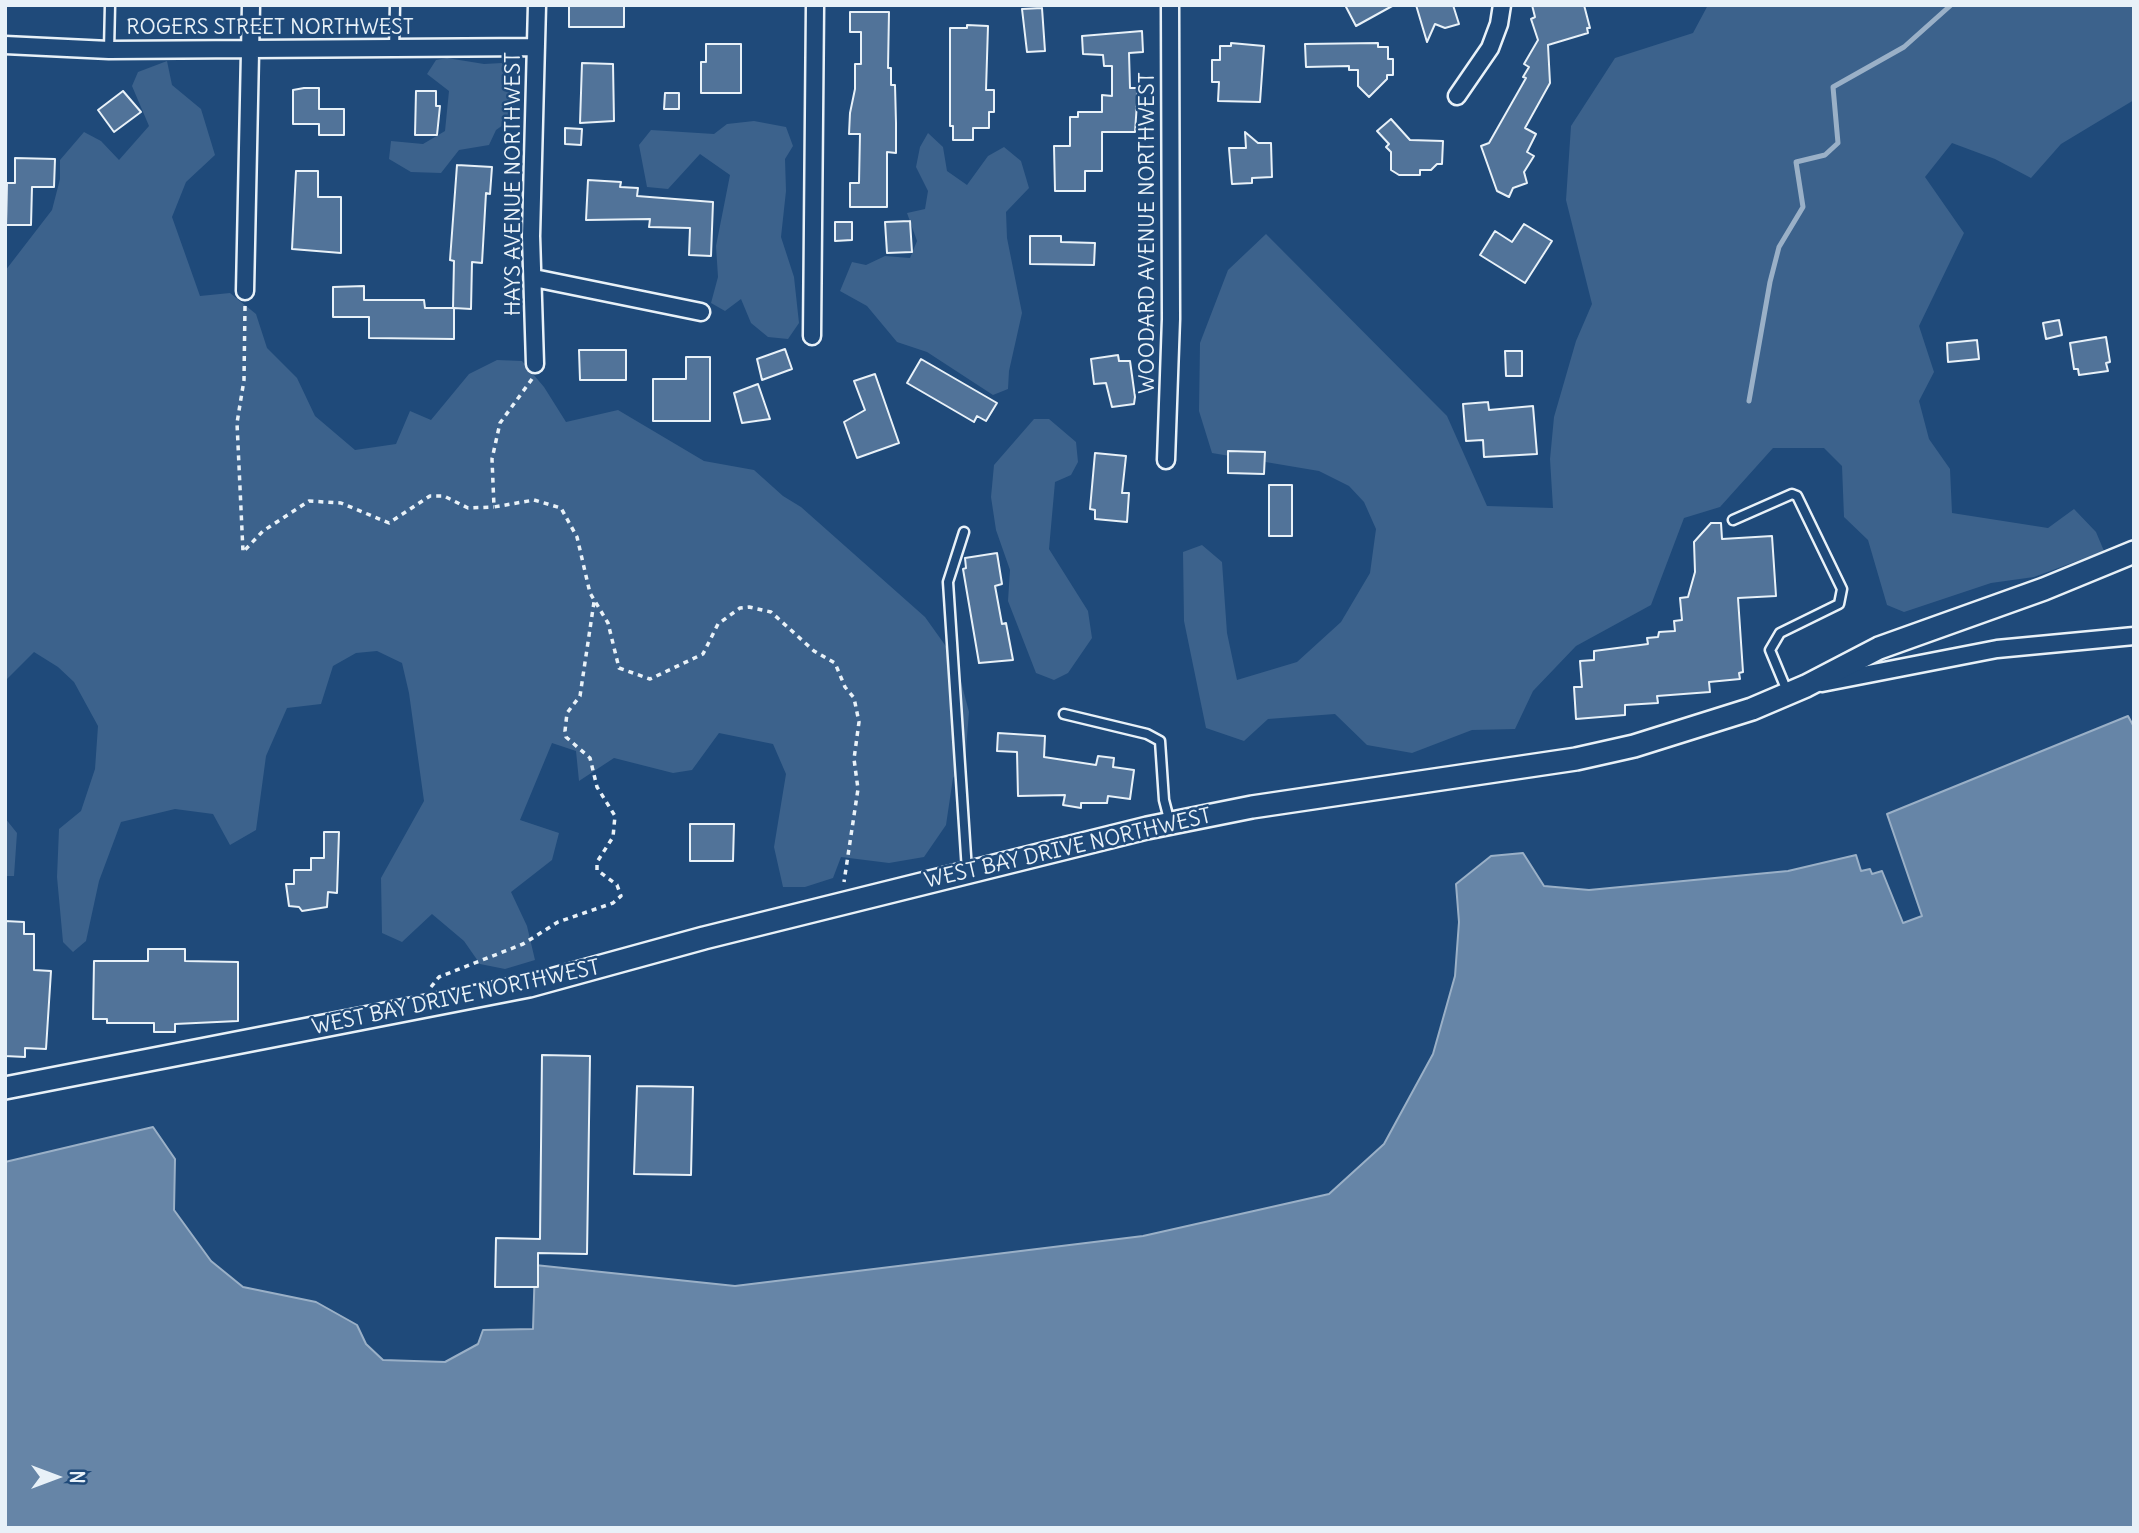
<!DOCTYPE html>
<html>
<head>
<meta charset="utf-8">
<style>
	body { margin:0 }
	#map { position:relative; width:2139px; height:1533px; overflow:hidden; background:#1f4a7a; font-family:Delius,sans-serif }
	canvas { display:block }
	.frame { position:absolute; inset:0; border:7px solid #e8f1f8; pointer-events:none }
	.north { position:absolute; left:21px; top:1442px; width:70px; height:70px; -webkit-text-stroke:5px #1f4a7a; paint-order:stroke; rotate:90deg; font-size:19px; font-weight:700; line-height:28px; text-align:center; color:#e8f1f8 }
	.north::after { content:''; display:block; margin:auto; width:24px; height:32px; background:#e8f1f8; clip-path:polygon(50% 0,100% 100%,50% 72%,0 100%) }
</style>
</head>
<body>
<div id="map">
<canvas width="2139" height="1533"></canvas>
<div class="frame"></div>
<div class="north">N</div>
</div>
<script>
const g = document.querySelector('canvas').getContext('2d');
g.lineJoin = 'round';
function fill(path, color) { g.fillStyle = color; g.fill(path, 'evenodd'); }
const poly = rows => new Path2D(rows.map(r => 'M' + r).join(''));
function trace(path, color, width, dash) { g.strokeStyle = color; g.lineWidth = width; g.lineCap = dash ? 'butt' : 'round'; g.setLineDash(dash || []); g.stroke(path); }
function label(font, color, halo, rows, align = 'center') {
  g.font = font + ' Delius,sans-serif'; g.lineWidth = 5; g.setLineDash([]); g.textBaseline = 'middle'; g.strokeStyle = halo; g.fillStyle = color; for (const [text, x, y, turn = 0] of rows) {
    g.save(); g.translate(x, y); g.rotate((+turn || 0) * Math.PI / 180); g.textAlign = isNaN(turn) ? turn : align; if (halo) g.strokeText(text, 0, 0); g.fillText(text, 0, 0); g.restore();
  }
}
const green = poly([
	[1708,5,2134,5,2134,100,2061,144,2031,178,1995,159,1952,143,1925,177,1964,233,1919,326,1934,372,1919,401,1929,439,1950,469,1952,513,2048,528,2074,509,2096,532,2104,551,2034,577,1991,583,1904,612,1887,605,1868,540,1844,517,1842,466,1824,448,1773,448,1720,507,1684,518,1651,605,1576,646,1533,691,1515,729,1472,730,1412,753,1367,745,1335,714,1268,719,1244,741,1206,728,1184,621,1183,552,1202,545,1222,562,1227,633,1237,680,1297,662,1341,622,1370,573,1376,529,1364,502,1349,486,1319,471,1212,453,1199,411,1200,343,1228,270,1266,234,1447,416,1487,506,1553,508,1550,459,1554,417,1576,341,1592,304,1566,200,1571,126,1615,58,1693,33],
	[447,58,484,64,502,63,514,81,513,118,496,130,489,145,459,150,441,173,411,172,389,159,391,141,423,144,445,131,449,91,427,74,436,60],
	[167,61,172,85,201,109,215,155,186,182,172,217,200,296,230,293,256,314,267,348,297,378,315,416,355,450,396,444,410,411,431,420,469,374,497,360,522,361,544,387,566,422,618,410,704,461,754,470,783,496,801,507,925,617,955,659,969,712,965,762,953,778,946,825,924,857,889,863,841,857,833,878,805,887,783,887,774,847,786,774,773,744,719,733,692,770,673,773,614,758,579,781,576,751,552,743,520,820,559,833,552,860,511,892,527,926,535,960,505,969,480,964,464,941,432,914,402,942,382,933,381,878,424,801,409,693,402,663,377,651,356,653,333,666,321,704,287,708,266,756,256,830,230,845,213,814,175,809,121,822,99,881,86,941,73,952,63,942,57,877,59,829,81,811,95,769,98,726,74,682,58,667,34,652,5,681,5,271,52,210,60,179,60,160,84,132,101,141,119,160,149,126,132,86,138,72],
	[754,121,786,127,793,146,785,159,786,191,781,237,794,277,799,323,788,339,768,337,751,323,741,299,725,311,711,303,718,277,716,246,730,175,700,154,668,189,647,187,639,145,651,130,714,134,727,124],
	[928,133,943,147,947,171,967,185,988,156,1004,147,1021,161,1029,188,1006,212,1007,238,1022,313,1009,371,1008,389,993,395,927,352,897,342,867,306,840,291,852,262,866,265,885,256,910,258,917,241,907,213,925,209,928,191,916,167,920,147],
	[1034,419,1049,419,1076,442,1078,462,1071,475,1055,482,1049,549,1088,611,1092,638,1068,673,1054,680,1036,673,1008,601,1010,570,996,530,991,497,994,465],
	[5,818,17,833,14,876,5,876]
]);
const water = poly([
	[2128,716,2134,727,2134,1528,5,1528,5,1162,153,1127,175,1159,174,1210,211,1261,243,1287,316,1302,357,1325,366,1344,383,1360,445,1362,478,1344,483,1330,533,1329,535,1265,735,1286,1143,1236,1329,1194,1384,1144,1433,1054,1455,976,1459,922,1456,884,1491,856,1523,853,1544,886,1589,890,1788,871,1856,855,1861,871,1870,869,1872,874,1882,871,1903,923,1922,916,1887,814,2128,716]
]);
const stream = poly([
	[1749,401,1770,282,1779,247,1803,207,1796,162,1825,155,1838,143,1833,87,1904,47,1951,5]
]);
const building = poly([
	[569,5,624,5,624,27,569,27,569,5],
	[1345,5,1394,5,1356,26,1345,5],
	[1416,5,1453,5,1459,24,1445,28,1435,24,1427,42,1416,5],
	[1532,5,1584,5,1590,28,1587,28,1588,33,1548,45,1550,83,1525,128,1536,134,1527,152,1534,156,1524,172,1527,183,1513,188,1509,197,1497,191,1481,146,1489,143,1526,78,1523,77,1529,67,1524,64,1538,40,1531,19,1535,17,1532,5],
	[1042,8,1045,51,1027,52,1022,9,1042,8],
	[850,12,889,12,888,68,891,68,891,85,895,85,896,123,896,153,887,152,887,207,850,207,850,183,859,183,860,134,849,134,850,113,855,89,855,64,861,64,861,32,850,32,850,12],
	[967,25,988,26,986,90,994,90,994,112,989,112,989,128,973,128,973,140,953,140,953,126,950,126,950,28,967,28,967,25],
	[1142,31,1143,52,1129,53,1130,88,1138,88,1135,132,1102,132,1102,171,1085,171,1085,191,1055,191,1054,146,1070,146,1070,117,1078,117,1078,112,1102,112,1102,95,1112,96,1112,66,1104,66,1103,55,1083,54,1082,36,1142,31],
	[1231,43,1264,46,1260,102,1218,101,1219,82,1212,82,1212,60,1220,60,1220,46,1231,46,1231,43],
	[1378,43,1378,47,1388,47,1388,59,1393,59,1393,75,1387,75,1387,79,1369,97,1358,86,1358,70,1349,70,1349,66,1306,67,1305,44,1378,43],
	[706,44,741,44,741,93,701,93,701,62,706,62,706,44],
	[582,63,613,64,614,121,580,123,582,63],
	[304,88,319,88,319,109,344,109,344,135,319,135,319,124,293,124,293,90,304,88],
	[123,91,141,112,114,132,98,110,123,91],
	[416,91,436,91,436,106,440,106,437,135,415,135,416,91],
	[665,93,679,93,679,109,664,109,665,93],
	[1391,119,1410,140,1443,141,1442,164,1437,164,1431,170,1420,170,1420,175,1399,175,1391,170,1391,152,1386,147,1389,144,1377,131,1391,119],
	[565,128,582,129,581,145,565,144,565,128],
	[1245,132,1258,143,1271,143,1272,177,1252,178,1252,183,1232,184,1229,148,1246,148,1245,132],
	[15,158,55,159,54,187,32,187,31,225,6,225,7,183,15,183,15,158],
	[457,165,492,167,490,194,486,193,482,263,472,262,471,309,454,308,454,339,369,338,369,317,333,317,333,287,364,286,364,300,424,300,425,308,453,308,454,261,450,260,457,165],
	[296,171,318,171,318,197,341,197,341,253,292,249,296,171],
	[588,180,621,182,620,187,638,188,637,196,713,202,711,256,689,255,690,228,649,227,650,219,586,220,588,180],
	[910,221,912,252,887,253,885,222,910,221],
	[835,222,852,222,852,240,835,241,835,222],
	[1524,224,1552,241,1525,283,1480,255,1495,231,1512,242,1524,224],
	[1030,236,1061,236,1061,242,1095,243,1094,265,1030,264,1030,236],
	[2059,320,2062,335,2046,339,2043,323,2059,320],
	[2106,337,2110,362,2106,363,2108,371,2079,375,2078,369,2074,369,2070,343,2106,337],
	[1977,340,1979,359,1948,362,1947,343,1977,340],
	[785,349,792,369,762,380,757,359,785,349],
	[579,350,626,350,626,380,580,380,579,350],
	[1505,351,1522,351,1522,376,1506,376,1505,351],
	[1118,355,1119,361,1130,361,1135,397,1134,404,1112,407,1106,383,1094,384,1091,359,1118,355],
	[686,357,710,357,710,421,653,421,653,379,686,379,686,357],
	[921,359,997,403,986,421,977,416,974,422,907,383,921,359],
	[875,374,899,443,857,458,844,422,865,410,854,381,875,374],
	[758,384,770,419,742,423,734,393,758,384],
	[1488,402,1489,410,1533,406,1537,454,1484,457,1483,440,1466,441,1463,404,1488,402],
	[1228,451,1265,452,1264,474,1228,473,1228,451],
	[1095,453,1126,456,1122,493,1129,493,1127,522,1095,519,1095,510,1090,509,1095,453],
	[1269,485,1292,485,1292,536,1269,536,1269,485],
	[1711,523,1721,523,1722,539,1772,536,1776,596,1738,598,1743,672,1739,673,1740,679,1709,682,1710,692,1657,696,1658,703,1625,705,1625,715,1576,719,1574,687,1582,687,1580,661,1594,660,1594,651,1648,644,1647,638,1658,637,1659,632,1675,631,1674,621,1682,620,1680,598,1688,597,1695,572,1694,542,1711,523],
	[997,553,1002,584,995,586,1002,624,1006,623,1013,660,979,663,963,569,966,568,965,558,997,553],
	[998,733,1045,736,1044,757,1096,765,1098,756,1114,758,1113,767,1134,770,1130,799,1108,796,1107,803,1081,803,1081,808,1063,805,1065,795,1018,796,1017,752,997,751,998,733],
	[690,824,734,824,733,861,690,861,690,824],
	[324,832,339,832,337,893,328,892,327,907,302,911,299,907,289,906,286,884,294,884,294,870,311,870,311,858,324,858,324,832],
	[5,921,24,922,24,934,34,934,34,970,51,971,46,1049,25,1048,25,1057,5,1056,5,921],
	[148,949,185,949,185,961,238,962,238,1021,175,1024,175,1032,154,1032,154,1023,107,1023,107,1019,93,1019,94,961,148,961,148,949],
	[542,1055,590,1056,587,1254,538,1253,538,1287,495,1287,496,1238,540,1239,542,1055],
	[637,1086,693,1087,691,1175,634,1174,637,1086]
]);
const path = poly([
	[245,306,244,380,237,423,243,552,263,531,309,501,341,503,389,523,430,496,444,496,468,508,494,507],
	[532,379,500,423,492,459,494,507,534,500,561,508,577,537,590,593,608,623,619,668,650,679,703,654,718,624,740,608,749,607,771,612,814,651,835,663,845,687,854,698,859,722,854,759,858,789,844,882],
	[431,987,439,977,523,944,558,922,613,903,621,896,617,885,597,870,597,862,613,837,615,816,597,787,590,758,566,737,565,731,567,713,580,696,594,602]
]);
const lane = poly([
	[394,49,395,5],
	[109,50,110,5],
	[1733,520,1792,494,1797,496,1842,589,1839,604,1780,633,1770,650,1787,691],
	[964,532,948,582,967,871],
	[1064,714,1147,734,1160,741,1164,800,1170,823]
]);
const street = poly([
	[5,45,109,50,536,47],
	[1457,96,1490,48,1499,24,1502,5],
	[534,278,701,312],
	[245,291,251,5],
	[812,336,815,5],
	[535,364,531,236,537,5],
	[1166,460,1171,319,1170,5],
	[1822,683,1997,649,2134,636]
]);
const secondary = poly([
	[5,1088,529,986,704,938,1147,828,1252,807,1576,759,1634,746,1752,709,1806,686,1879,648,2044,589,2134,552]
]);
const streetNames = [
	["ROGERS STREET NORTHWEST",270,28],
	["HAYS AVENUE NORTHWEST",514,184,-90],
	["WOODARD AVENUE NORTHWEST",1148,233,-90],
	["WEST BAY DRIVE NORTHWEST",1068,849,-13],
	["WEST BAY DRIVE NORTHWEST",456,998,-12]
];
fill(green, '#3c628c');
fill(water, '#6685a7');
trace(water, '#9ab0c7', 2);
trace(stream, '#9ab0c7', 5);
fill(building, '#517399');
trace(building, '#e8f1f8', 2);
trace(lane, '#e8f1f8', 13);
trace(street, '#e8f1f8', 21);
trace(secondary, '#e8f1f8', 26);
trace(path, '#e8f1f8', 3.5, [5, 5]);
trace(lane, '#1f4a7a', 8);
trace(street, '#1f4a7a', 16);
trace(secondary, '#1f4a7a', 21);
label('21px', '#e8f1f8', '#1f4a7a', streetNames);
</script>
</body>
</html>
